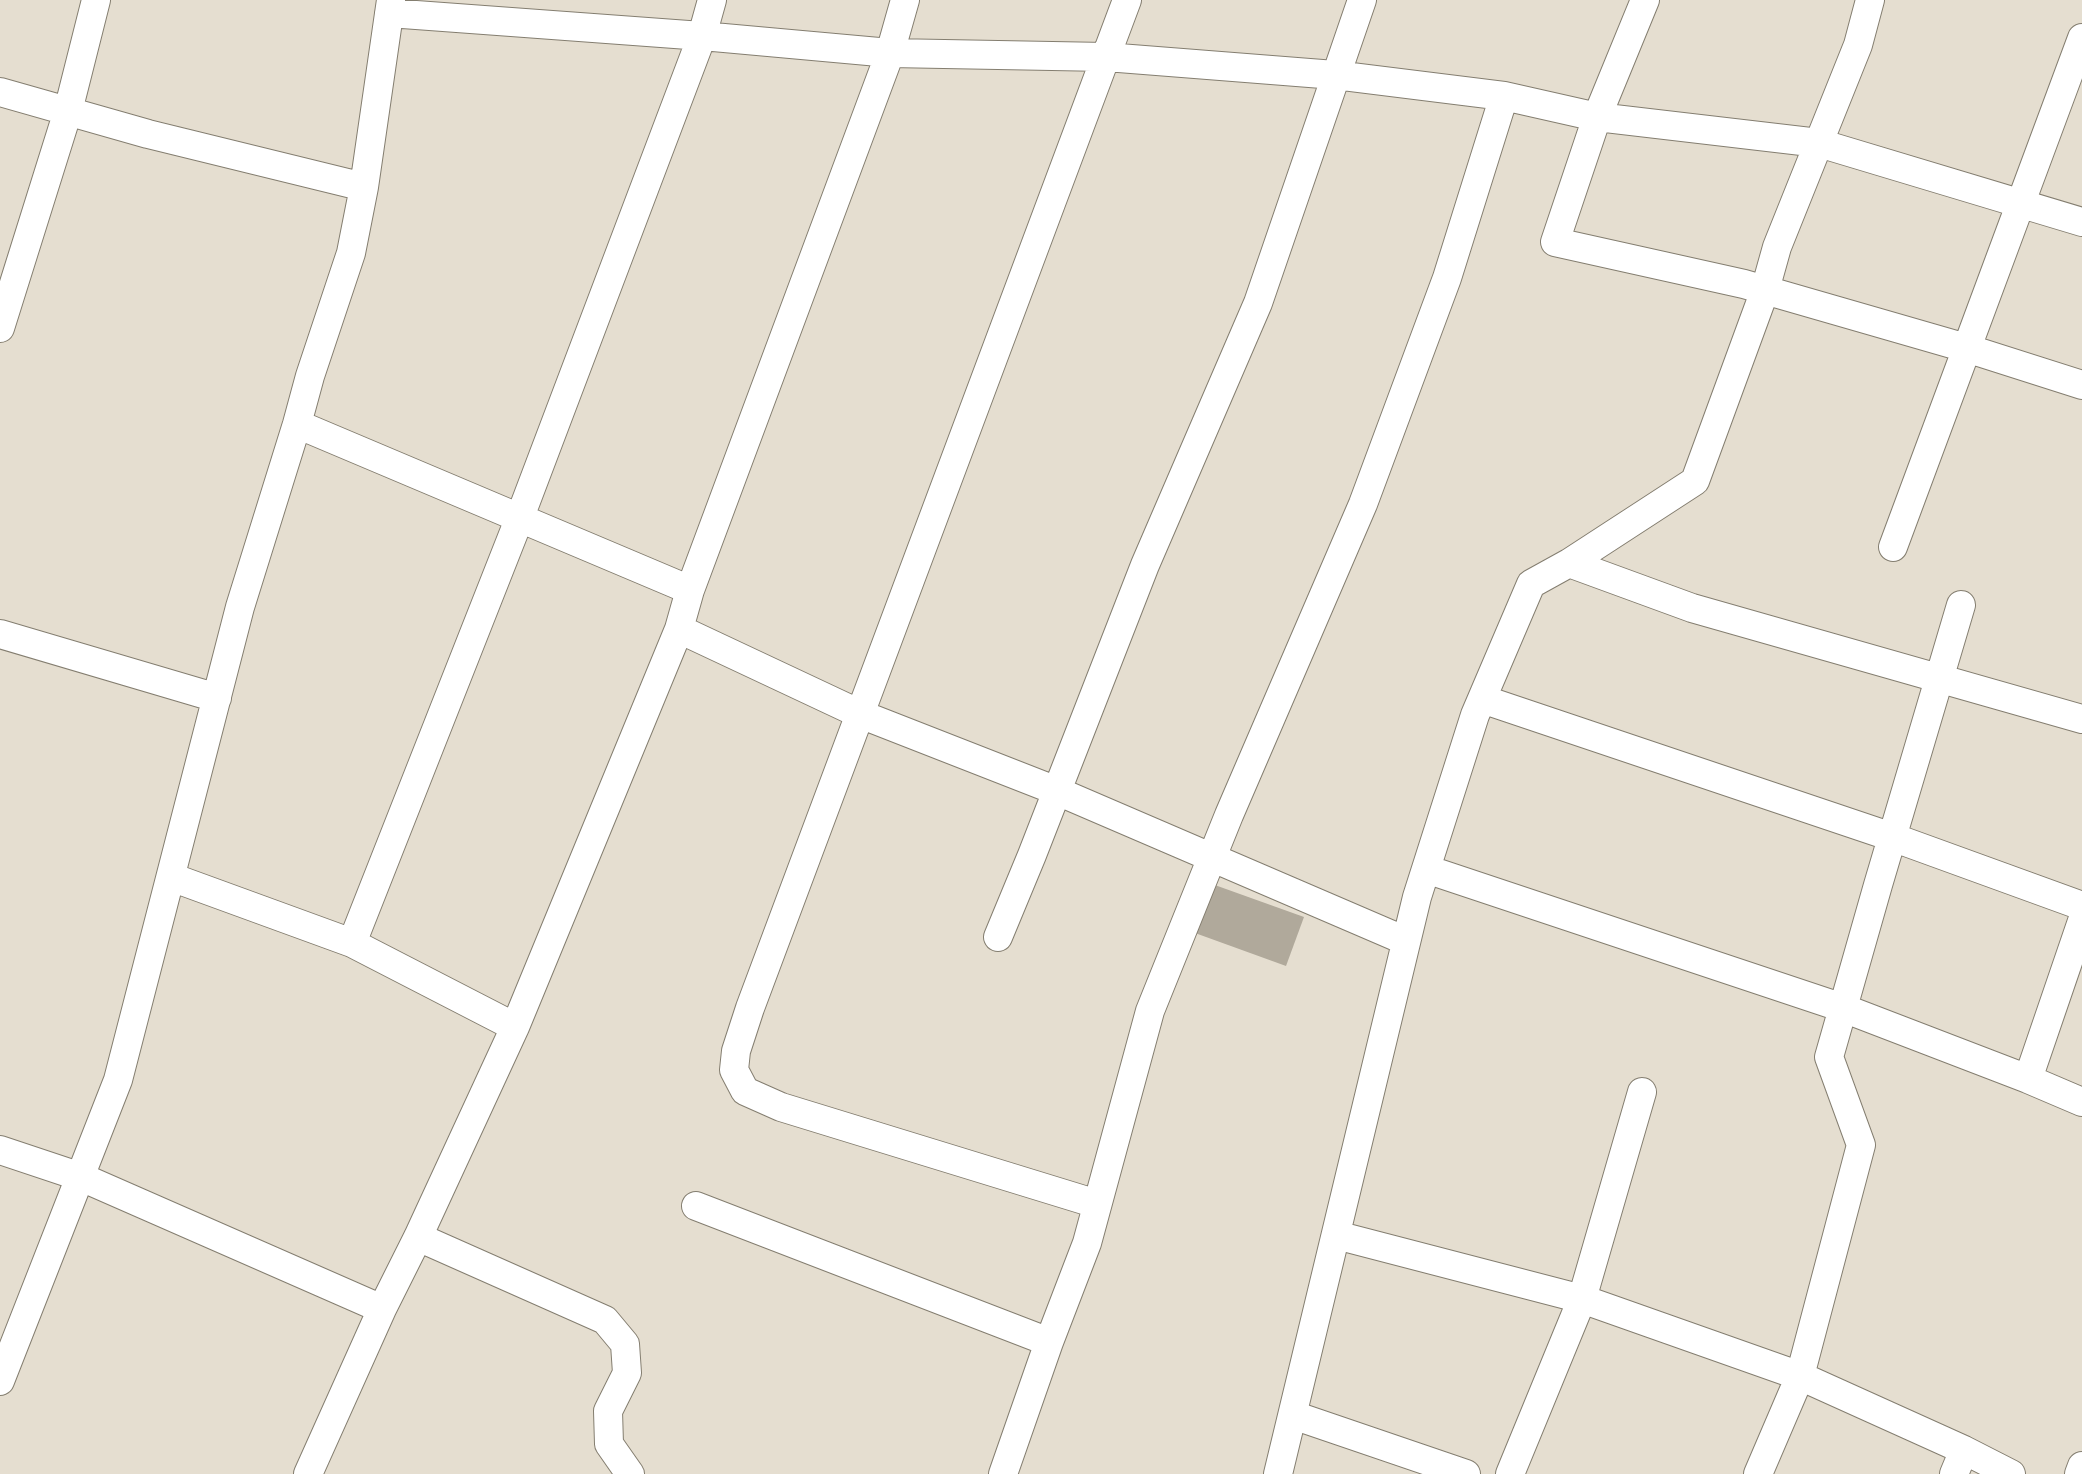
<!DOCTYPE html>
<html>
<head>
<meta charset="utf-8">
<style>
	body { margin:0 }
	canvas { display:block; background:#e5ded0 }
</style>
</head>
<body>
<canvas width="2082" height="1474"></canvas>
<script>
const g = document.querySelector('canvas').getContext('2d');
g.lineJoin = 'round';
function fill(path, color) { g.fillStyle = color; g.fill(path, 'evenodd'); }
const poly = rows => new Path2D(rows.map(r => 'M' + r).join(''));
function trace(path, color, width, dash) { g.strokeStyle = color; g.lineWidth = width; g.lineCap = dash ? 'butt' : 'round'; g.setLineDash(dash || []); g.stroke(path); }
const building = poly([
	[1212,884,1304,917,1286,966,1195,933]
]);
const minor = poly([
	[1645,0,1597,117,1555,242,1744,284,1966,348,2082,385],
	[389,13,702,36,890,53,1106,57,1335,75,1504,96,1597,117,1819,143,2082,222],
	[0,92,148,134,364,187],
	[0,328,68,111,96,0],
	[297,424,690,590],
	[1893,547,2082,38],
	[1569,563,1692,608,2082,719],
	[679,629,860,714,1057,791,1406,941],
	[0,634,217,698],
	[1482,699,1892,837,2082,906],
	[1426,869,1843,1008,2028,1079,2082,1102],
	[171,877,352,943,515,1027],
	[998,937,1032,855,1145,565,1258,303,1362,0],
	[352,943,520,517,702,36,712,0],
	[2028,1079,2082,921],
	[0,1150,81,1177,382,1309],
	[1097,1204,781,1107,745,1091,734,1070,736,1051,750,1008,1127,0],
	[696,1206,1049,1342],
	[1336,1235,1582,1299,1800,1376,1964,1450,2011,1474],
	[418,1237,605,1320,625,1344,627,1373,608,1411,609,1444,630,1474],
	[0,1381,118,1080,240,607,297,424,310,376,351,253,364,187,391,0],
	[1293,1415,1466,1474],
	[308,1474,382,1309,418,1237,515,1027,679,629,690,590,890,53,905,0],
	[1003,1474,1049,1342,1087,1243,1150,1011,1229,815,1363,504,1447,278,1504,96],
	[1278,1474,1417,897,1475,715,1531,584,1569,563,1695,481,1765,290,1777,247,1858,45,1870,0],
	[1510,1474,1582,1299,1642,1092],
	[1758,1474,1800,1376,1861,1145,1829,1057,1878,885,1961,605],
	[1954,1474,1964,1450],
	[2079,1474,2082,1466]
]);
fill(building, '#b0a99b');
trace(minor, '#847e70', 30);
trace(minor, '#fff', 28);
</script>
</body>
</html>
